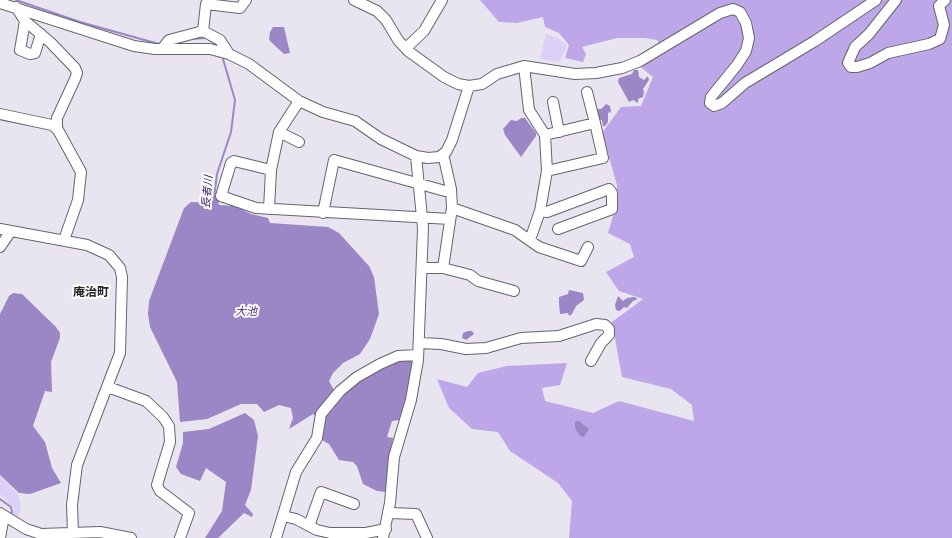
<!DOCTYPE html>
<html>
<head>
<meta charset="utf-8">
<style>
	body { margin:0 }
	canvas { display:block; background:#e8e4f0 }
</style>
</head>
<body>
<canvas width="952" height="538"></canvas>
<script>
const g = document.querySelector('canvas').getContext('2d');
g.lineJoin = 'round';
function fill(path, color) { g.fillStyle = color; g.fill(path, 'evenodd'); }
const poly = rows => new Path2D(rows.map(r => 'M' + r).join(''));
function trace(path, color, width, dash) { g.strokeStyle = color; g.lineWidth = width; g.lineCap = dash ? 'butt' : 'round'; g.setLineDash(dash || []); g.stroke(path); }
function label(font, color, halo, rows, align = 'center') {
  g.font = font + ' "Roboto Condensed","Noto Sans JP",sans-serif'; g.lineWidth = 4; g.setLineDash([]); g.textBaseline = 'middle'; g.strokeStyle = halo; g.fillStyle = color; for (const [text, x, y, turn = 0] of rows) {
    g.save(); g.translate(x, y); g.rotate((+turn || 0) * Math.PI / 180); g.textAlign = isNaN(turn) ? turn : align; if (halo) g.strokeText(text, 0, 0); g.fillText(text, 0, 0); g.restore();
  }
}
const green = poly([
	[546,34,558,38,567,46,560,62,540,59],
	[0,476,18,494,21,507,17,520,13,517,14,508,0,494]
]);
const forest = poly([
	[480,0,952,0,952,538,569,538,572,501,558,483,510,451,498,432,472,429,449,408,437,379,467,387,478,373,507,366,567,363,560,385,542,388,545,401,593,413,619,401,694,421,692,405,671,389,622,377,612,322,643,299,619,291,606,272,634,257,630,244,608,233,614,213,617,185,602,133,621,107,641,106,653,77,639,66,664,51,657,40,645,38,617,38,582,47,586,54,583,62,565,58,569,45,559,33,545,27,543,17,517,23,499,22]
]);
const water = poly([
	[273,27,284,27,290,53,284,54,271,42,269,39,270,32],
	[634,70,638,70,639,77,644,80,648,76,649,80,643,89,644,92,643,97,638,99,638,103,633,100,629,102,618,82,619,78,632,74],
	[606,104,610,106,611,112,608,113,608,122,605,126,603,126,602,120,599,120,595,109,601,109],
	[521,118,525,118,536,133,536,136,521,157,505,135,503,129,511,120,517,121],
	[209,196,218,198,219,205,235,206,251,214,268,218,270,223,328,227,339,233,369,266,374,277,379,314,370,339,360,354,343,363,333,373,329,381,335,392,316,416,313,414,289,429,293,418,291,408,279,405,264,412,257,404,241,404,207,419,180,422,177,382,150,327,148,314,149,301,184,208,191,202,208,203],
	[569,290,583,293,584,300,576,306,572,314,569,316,568,313,560,314,559,303,559,297,568,294],
	[13,293,22,294,56,327,60,333,60,338,51,362,52,392,45,391,33,426,45,442,52,468,61,483,30,494,19,493,0,475,0,314,9,296],
	[618,296,623,301,627,298,634,297,638,299,633,301,627,308,624,307,620,311,616,310,615,305],
	[468,331,472,331,474,334,466,340,462,338,463,333],
	[411,357,413,364,408,394,399,420,392,421,387,437,393,438,387,470,387,492,377,491,363,484,357,466,353,462,339,460,329,444,320,439,323,415,354,383,395,360],
	[245,413,254,420,258,436,251,490,245,505,253,514,252,517,244,513,218,538,205,538,222,511,226,482,206,468,200,481,181,474,176,467,183,443,183,432,209,429],
	[579,421,589,429,584,437,580,436,575,428,575,422]
]);
const stream = poly([
	[16,0,80,22,159,44],
	[191,39,206,38],
	[209,40,215,43],
	[214,198,217,174,231,132,235,100,223,59],
	[0,499,11,507,12,512,10,516]
]);
const minor = poly([
	[354,0,377,11,386,20,398,40,408,51,444,77,458,84,469,86,482,84,497,74,524,66,575,74,596,73,622,68,640,61,720,13,733,9,740,12,746,23,749,38,746,51,737,65,711,97,710,103,714,106,722,103,745,83,815,41,876,0],
	[896,0,869,34,855,47,848,63,851,67,857,67,870,63,888,53,929,44,940,39,944,25,939,6,945,0],
	[0,3,134,46,155,49,210,49,229,54,249,64,299,101,323,112,355,121,381,139,416,156,428,158,439,157,446,152,452,140,469,86],
	[16,7,25,21,50,42,75,68,77,73,75,79,57,118,57,129],
	[25,21,20,50,30,54,35,53,41,34],
	[203,31,206,4,240,8,246,0],
	[406,48,424,31,442,0],
	[162,49,169,40,203,31,220,40,229,54],
	[587,92,595,123],
	[299,101,279,132,271,170,234,161,231,163,221,196,256,208,450,219],
	[553,102,559,132],
	[0,114,52,125,58,130,81,172,78,200,64,240],
	[279,132,299,142],
	[545,135,595,123,603,158,547,171],
	[443,154,451,189,452,208,443,268],
	[452,208,515,230,529,240,532,234,540,211,547,171,545,135,529,110,524,66],
	[269,209,271,170],
	[540,211,547,212,609,189,612,193,612,209,558,229],
	[323,213,334,160,445,191,451,190],
	[0,229,87,245,109,255,120,268,122,277,120,353,77,465,72,505,73,533],
	[529,240,539,247,581,261,588,247],
	[0,247,11,231],
	[422,268,443,268,470,275,478,281,514,291],
	[419,343,441,344,466,349,486,348,521,338,559,336,596,324,605,325,609,329,609,335,601,343,591,361],
	[108,387,146,401,163,417,169,426,170,442,157,485,160,491,189,513,180,538],
	[0,513,26,529,41,534,100,532,131,538],
	[389,513,416,514,427,538],
	[283,516,296,519,317,530,330,533,366,533,386,529],
	[309,526,321,492,354,504],
	[0,538,4,516],
	[276,538,296,472,317,438,321,414,340,391,357,377,380,364,398,356,418,355],
	[383,538,390,503,394,457,411,400,418,360,423,228,416,156]
]);
const waterNames = [
	["長者川",208,192,-85],
	["大池",246,312]
];
const quarterNames = [
	["庵治町",91,293]
];
fill(green, '#dcd0f7');
fill(forest, '#bda7e9');
fill(water, '#9b86c6');
trace(stream, '#9b86c6', 2);
trace(minor, '#67646e', 12);
trace(minor, '#fff', 10);
label('italic 11px', '#442470', '#fff', waterNames);
label('bold 12px', '#27262a', '#fff', quarterNames);
</script>
</body>
</html>
